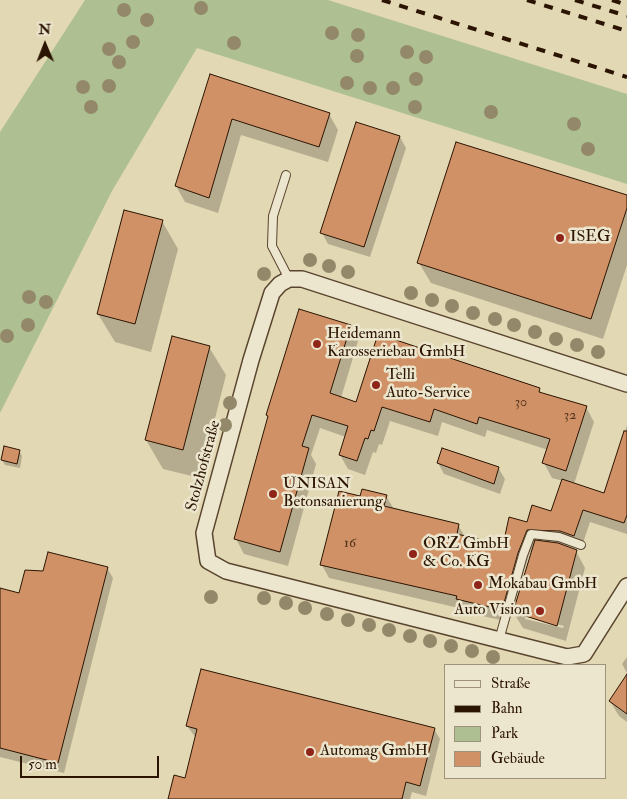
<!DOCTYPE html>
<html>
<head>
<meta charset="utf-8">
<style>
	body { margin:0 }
	#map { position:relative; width:627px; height:799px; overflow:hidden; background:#e3d8b4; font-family:"IM FELL Double Pica",serif }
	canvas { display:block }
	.legend { position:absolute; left:444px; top:664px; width:162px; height:115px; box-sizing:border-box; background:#ede6ce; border:1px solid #9f927c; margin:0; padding:6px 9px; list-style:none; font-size:15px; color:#2b1402 }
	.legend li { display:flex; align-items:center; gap:10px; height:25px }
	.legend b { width:25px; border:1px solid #9f927c }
	.north { position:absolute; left:20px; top:20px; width:50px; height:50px; -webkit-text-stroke:4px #ede6ce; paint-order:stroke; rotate:359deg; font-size:14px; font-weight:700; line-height:20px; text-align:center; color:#2b1402 }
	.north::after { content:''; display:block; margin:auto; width:18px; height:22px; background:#2b1402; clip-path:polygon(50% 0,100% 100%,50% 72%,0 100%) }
	.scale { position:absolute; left:20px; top:756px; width:139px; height:22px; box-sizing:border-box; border:2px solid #2b1402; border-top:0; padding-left:6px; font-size:15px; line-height:18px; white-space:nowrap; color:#2b1402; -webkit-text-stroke:4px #ede6ce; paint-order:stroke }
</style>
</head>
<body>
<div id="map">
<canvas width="627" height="799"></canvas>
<ul class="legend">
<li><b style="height:6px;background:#ede6ce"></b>Straße</li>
<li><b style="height:6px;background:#2b1402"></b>Bahn</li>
<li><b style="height:14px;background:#aec091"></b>Park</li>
<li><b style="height:14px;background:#cf9165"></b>Gebäude</li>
</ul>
<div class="north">N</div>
<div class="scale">50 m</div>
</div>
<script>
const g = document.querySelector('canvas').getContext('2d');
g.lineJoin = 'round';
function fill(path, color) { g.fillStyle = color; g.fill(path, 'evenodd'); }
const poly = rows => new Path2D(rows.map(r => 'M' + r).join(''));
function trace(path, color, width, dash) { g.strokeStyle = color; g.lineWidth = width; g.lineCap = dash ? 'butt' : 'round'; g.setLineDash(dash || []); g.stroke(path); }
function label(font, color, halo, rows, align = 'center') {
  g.font = font + ' "IM FELL Double Pica",serif'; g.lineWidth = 5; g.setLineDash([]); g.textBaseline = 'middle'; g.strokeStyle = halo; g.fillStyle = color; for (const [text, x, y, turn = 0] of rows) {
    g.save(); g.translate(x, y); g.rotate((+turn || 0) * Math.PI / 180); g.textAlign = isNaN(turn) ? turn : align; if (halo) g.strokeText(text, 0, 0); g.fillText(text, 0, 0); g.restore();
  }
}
const green = poly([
	[85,0,328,0,627,94,627,184,197,48,112,191,0,413,0,132]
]);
const shadow = poly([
	[210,76,329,114,338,130,328,162,241,135,218,213,185,202,176,186],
	[400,137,406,148,370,257,328,244,322,233],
	[627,197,627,265,603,339,431,283,419,263],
	[162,221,178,249,151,352,115,342,98,314],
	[350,326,358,341,341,398,357,403,539,389,542,394,586,407,594,422,574,484,605,494,627,425,627,534,590,522,581,549,557,543,576,551,585,568,566,641,523,628,512,610,509,622,465,612,463,609,329,578,322,565,361,498,386,496,394,509,458,525,465,537,504,546,528,523,552,513,563,481,552,478,544,463,548,450,487,430,485,437,442,422,438,436,390,421,382,445,379,444,376,453,373,452,365,475,348,469,340,455,346,437,320,428,311,455,316,464,288,566,244,554,236,539,269,418,267,415],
	[530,552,532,553,515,609,513,608],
	[525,616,564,626,563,628,525,619],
	[209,347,226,375,200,478,163,469,146,440],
	[19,451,22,456,20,468,5,465,2,460],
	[438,463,499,469,505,479,500,494,444,474],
	[107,568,113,578,64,773,0,757,0,590,20,595],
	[627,657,627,673,622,664],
	[627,677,627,722,619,716,610,701],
	[187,726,434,729,440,739,426,796,412,792,410,799,169,799,186,779,196,738]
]);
const building = poly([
	[210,74,330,113,319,147,232,119,209,198,175,186,210,74],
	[356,122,400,136,364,247,320,233,356,122],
	[456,142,627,195,627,208,591,319,417,263,456,142],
	[124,210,163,220,135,324,97,314,124,210],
	[299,309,351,325,330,393,356,402,378,334,540,388,539,392,587,406,566,471,542,463,550,439,479,417,477,424,434,409,430,422,382,407,374,431,371,430,368,439,365,438,357,461,339,455,348,426,312,415,302,446,309,448,280,552,234,539,268,416,266,415,299,309],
	[172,336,210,346,183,450,145,440,172,336],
	[624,431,627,431,627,515,624,523,583,510,574,536,560,531,527,530,518,553,502,610,456,599,457,596,320,565,339,491,360,496,362,489,387,495,384,506,459,524,457,534,503,545,509,517,527,522,532,505,551,511,562,479,604,493,624,431],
	[4,446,20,450,17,464,1,460,4,446],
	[442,448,499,467,494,484,437,463,442,448],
	[535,540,558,543,577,550,557,626,513,612,535,540],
	[48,552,108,567,58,763,0,748,0,588,19,593,25,570,43,571,48,552],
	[201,669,435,728,420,786,406,782,402,799,168,799,174,775,185,778,197,729,186,726,201,669],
	[627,674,627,714,609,701,627,674]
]);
const lane = poly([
	[286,175,273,216,272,246,289,279],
	[499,640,523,555,531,534,559,537,581,545]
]);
const street = poly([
	[627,384,302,279,289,279,280,284,272,293,251,360,204,533,208,561,226,571,567,657,584,654,627,586]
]);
const rail = poly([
	[382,0,627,77],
	[527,0,627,31],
	[575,0,627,16],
	[612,0,627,5]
]);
const trees = [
	[201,8],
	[124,10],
	[147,20],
	[332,33],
	[358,35],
	[133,42],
	[234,43],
	[109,49],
	[407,52],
	[357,56],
	[426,57],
	[119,62],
	[416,79],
	[347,83],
	[109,86],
	[83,87],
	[370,88],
	[393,88],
	[91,107],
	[415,107],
	[491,112],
	[574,124],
	[588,149],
	[310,260],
	[329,266],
	[348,272],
	[264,274],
	[411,293],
	[29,297],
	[432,300],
	[46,302],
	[452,306],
	[473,313],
	[495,319],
	[28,325],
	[514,325],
	[535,332],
	[7,336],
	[556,339],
	[577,345],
	[598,352],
	[230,403],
	[225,425],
	[211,597],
	[264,598],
	[286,603],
	[305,608],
	[327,614],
	[348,620],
	[369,625],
	[389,630],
	[410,636],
	[430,641],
	[451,646],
	[472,651],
	[493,657]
];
const markers = [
	[560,238,5,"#8f2418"],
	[317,344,5,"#8f2418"],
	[376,385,5,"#8f2418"],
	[273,494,5,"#8f2418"],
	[413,554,5,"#8f2418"],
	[478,585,5,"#8f2418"],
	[540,611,5,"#8f2418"],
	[310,752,5,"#8f2418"]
];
const numberNames = [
	["30",521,403],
	["32",570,416],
	["16",350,544]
];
const poiNames = [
	["ISEG",570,238],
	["Heidemann",327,335],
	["Karosseriebau GmbH",327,353],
	["Telli",386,376],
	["Auto-Service",386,394],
	["UNISAN",283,485],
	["Betonsanierung",283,503],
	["ORZ GmbH",423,545],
	["& Co. KG",423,563],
	["Mokabau GmbH",488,585],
	["Auto Vision",530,611,"right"],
	["Automag GmbH",320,752]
];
const streetNames = [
	["Stolzhofstraße",204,466,-75]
];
fill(green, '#aec091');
fill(shadow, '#0003');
fill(building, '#cf9165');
trace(building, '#2b1402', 1);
trace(lane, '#59452e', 10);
trace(street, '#59452e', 18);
trace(lane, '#ede6ce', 8);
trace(street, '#ede6ce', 15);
trace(rail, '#2b1402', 4, [9, 9]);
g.fillStyle = '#93896a';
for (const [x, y] of trees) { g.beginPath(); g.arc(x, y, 7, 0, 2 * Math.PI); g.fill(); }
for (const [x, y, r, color] of markers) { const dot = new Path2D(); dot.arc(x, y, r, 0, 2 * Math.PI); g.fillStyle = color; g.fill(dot); trace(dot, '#ede6ce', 2); }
label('14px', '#54331b', null, numberNames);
label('16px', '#2b1402', '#ede6ce', poiNames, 'left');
label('16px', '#2b1402', '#ede6ce', streetNames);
</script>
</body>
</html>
